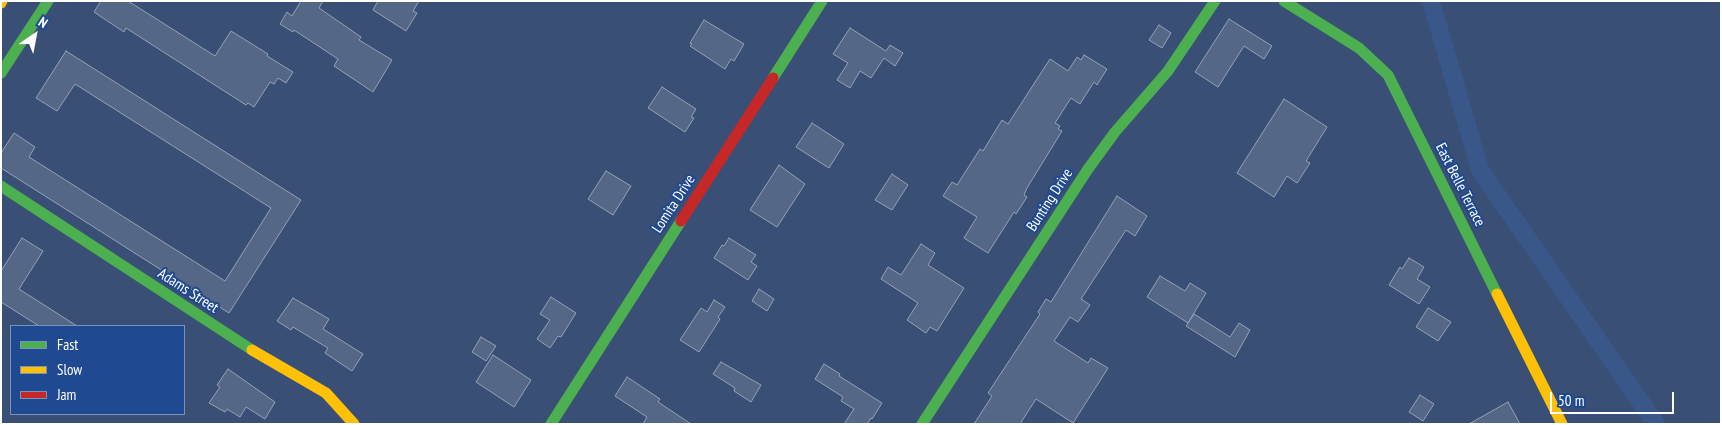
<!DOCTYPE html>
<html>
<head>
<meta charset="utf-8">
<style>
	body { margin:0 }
	#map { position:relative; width:1722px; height:425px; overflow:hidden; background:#394f76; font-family:"PT Sans Narrow",sans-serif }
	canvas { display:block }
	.frame { position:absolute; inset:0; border:2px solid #fff; pointer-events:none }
	.legend { position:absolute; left:10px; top:325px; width:175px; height:90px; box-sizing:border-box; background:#1f4990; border:1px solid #7992bc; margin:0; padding:6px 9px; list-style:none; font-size:15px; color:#fff }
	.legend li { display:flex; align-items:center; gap:10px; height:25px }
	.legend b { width:25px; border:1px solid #7992bc }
	.north { position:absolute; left:10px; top:10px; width:50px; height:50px; -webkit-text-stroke:4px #1f4990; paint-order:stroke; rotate:33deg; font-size:14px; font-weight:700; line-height:20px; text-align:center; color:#fff }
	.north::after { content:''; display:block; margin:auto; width:18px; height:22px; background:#fff; clip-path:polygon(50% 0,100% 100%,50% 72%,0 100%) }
	.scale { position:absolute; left:1550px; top:392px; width:124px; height:22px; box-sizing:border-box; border:2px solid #fff; border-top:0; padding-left:6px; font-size:15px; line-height:18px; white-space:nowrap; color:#fff; -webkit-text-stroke:4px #1f4990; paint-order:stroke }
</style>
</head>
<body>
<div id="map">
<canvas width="1722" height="425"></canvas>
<div class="frame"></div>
<ul class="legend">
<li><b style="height:6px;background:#4caf50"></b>Fast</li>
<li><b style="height:6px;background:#ffc107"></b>Slow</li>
<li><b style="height:6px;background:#c62828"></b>Jam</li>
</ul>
<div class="north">N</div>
<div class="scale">50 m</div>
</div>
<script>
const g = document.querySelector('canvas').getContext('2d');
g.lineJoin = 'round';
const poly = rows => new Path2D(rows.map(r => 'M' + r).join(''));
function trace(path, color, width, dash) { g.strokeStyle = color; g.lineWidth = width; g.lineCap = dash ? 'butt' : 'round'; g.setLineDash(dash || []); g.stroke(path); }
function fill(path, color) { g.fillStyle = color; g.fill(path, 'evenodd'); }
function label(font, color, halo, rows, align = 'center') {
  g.font = font + ' "PT Sans Narrow",sans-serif'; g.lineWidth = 4; g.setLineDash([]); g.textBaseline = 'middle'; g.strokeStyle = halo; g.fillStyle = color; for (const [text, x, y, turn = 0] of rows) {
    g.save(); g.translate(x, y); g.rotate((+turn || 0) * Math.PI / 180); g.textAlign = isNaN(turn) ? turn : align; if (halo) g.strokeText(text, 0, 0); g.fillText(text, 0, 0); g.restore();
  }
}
const canal = poly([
	[1431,1,1480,170,1656,424]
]);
const building = poly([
	[101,1,128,1,215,56,231,31,268,54,267,56,293,72,286,83,278,78,274,84,270,82,254,107,248,103,246,105,126,28,124,32,94,12,101,1],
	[301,1,323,1,319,8,361,37,359,40,392,60,373,92,334,66,338,59,294,30,293,32,280,24,287,12,292,16,301,1],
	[378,1,419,1,413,11,417,13,406,31,373,10,378,1],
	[1229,19,1272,46,1264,59,1244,46,1218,87,1195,72,1229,19],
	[704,20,744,44,734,61,731,59,725,69,690,46,692,44,690,43,704,20],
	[1159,25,1171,33,1162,48,1149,40,1159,25],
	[850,28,886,51,890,45,903,53,895,66,884,58,871,78,860,71,850,88,837,80,848,63,833,54,850,28],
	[66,51,301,200,229,313,1,168,1,153,14,133,35,147,29,157,225,281,271,208,75,84,57,111,36,98,66,51],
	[1084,55,1107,69,1097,85,1094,82,1080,104,1071,98,1055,123,1060,126,1058,129,1062,131,1027,188,1024,195,1027,197,1016,214,1014,212,988,253,964,238,977,217,943,196,952,182,957,185,980,149,983,151,1002,120,1008,124,1050,59,1068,71,1077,57,1081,60,1084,55],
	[662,87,696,109,691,117,694,118,685,132,648,108,662,87],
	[1284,99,1327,127,1306,161,1310,163,1297,183,1287,176,1274,197,1237,173,1284,99],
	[812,123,844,144,829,168,796,147,812,123],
	[779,165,805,184,777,227,750,210,779,165],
	[606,171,631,186,613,215,588,199,606,171],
	[892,174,908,185,892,210,875,200,892,174],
	[1117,196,1147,216,1135,236,1126,230,1081,299,1090,305,1078,322,1070,317,1054,341,1088,363,1091,358,1108,368,1073,423,1036,399,1020,424,974,424,992,396,988,393,1040,314,1038,312,1046,299,1051,302,1117,196],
	[22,238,43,251,19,289,77,326,39,326,1,302,1,271,22,238],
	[729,238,756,255,751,262,757,266,748,280,714,258,722,245,724,246,729,238],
	[921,244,935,253,928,265,964,288,937,331,930,327,926,333,907,320,918,303,881,279,888,267,901,275,921,244],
	[1409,258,1424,267,1417,279,1430,287,1419,304,1389,285,1400,267,1402,269,1409,258],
	[1160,276,1185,291,1190,283,1206,293,1188,323,1147,297,1160,276],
	[759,289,774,299,767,311,752,301,759,289],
	[551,297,576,313,561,337,558,336,550,348,537,339,550,320,540,314,551,297],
	[293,298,329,319,323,329,363,354,352,371,325,353,328,348,293,327,291,330,277,321,293,298],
	[714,300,725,307,718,317,720,319,699,352,680,340,701,308,707,312,714,300],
	[1428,308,1451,322,1438,341,1416,327,1428,308],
	[1194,314,1230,337,1239,323,1250,330,1235,357,1186,326,1194,314],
	[481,337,496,346,486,361,472,352,481,337],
	[493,355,531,380,514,407,476,382,493,355],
	[721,362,761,385,751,402,734,391,735,388,713,374,721,362],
	[824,364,840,374,839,376,882,403,872,419,871,418,867,424,844,424,854,409,841,401,843,397,815,379,824,364],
	[228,369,275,402,265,419,246,407,240,417,227,409,225,412,209,403,220,387,217,385,228,369],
	[627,377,660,399,658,402,691,424,643,424,647,417,615,396,627,377],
	[1420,395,1434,404,1423,421,1409,412,1420,395],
	[1508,402,1520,424,1469,424,1508,402]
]);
const fast = poly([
	[1284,1,1359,48,1388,75,1497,294],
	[1,73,48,1],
	[773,78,822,1],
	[1,186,252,350],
	[551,424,681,221],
	[922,424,1088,169,1115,132,1168,71,1215,1]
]);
const slow = poly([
	[1,3,2,1],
	[1497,294,1562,424],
	[252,350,326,393,354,424]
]);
const jam = poly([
	[681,221,773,78]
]);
const streetNames = [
	["East Belle Terrace",1460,185,63],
	["Bunting Drive",1050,200,-57],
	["Lomita Drive",674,204,-57],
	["Adams Street",188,291,33]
];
trace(canal, '#3a578a', 18);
fill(building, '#556786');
trace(building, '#95a2b8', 1);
trace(fast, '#4caf50', 11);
trace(slow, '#ffc107', 11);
trace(jam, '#c62828', 11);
label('15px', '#fff', '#1f4990', streetNames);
</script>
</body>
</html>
